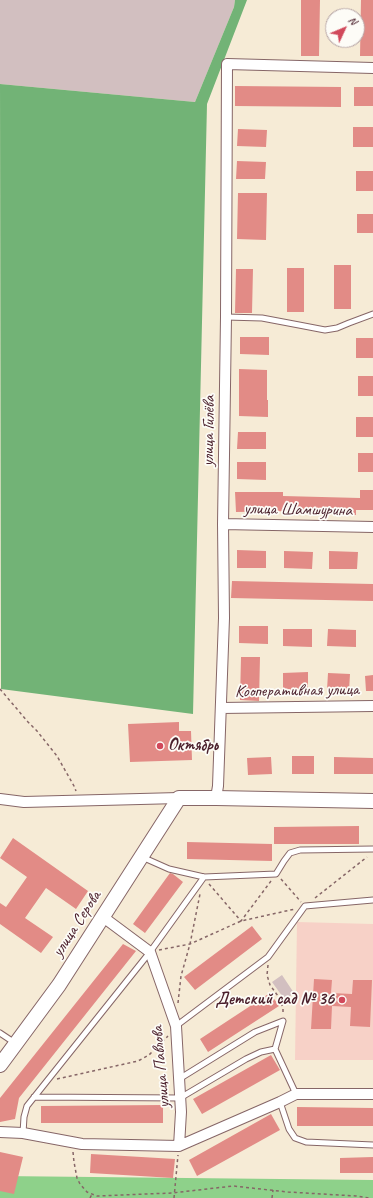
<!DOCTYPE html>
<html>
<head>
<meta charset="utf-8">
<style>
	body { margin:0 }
	#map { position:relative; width:373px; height:1198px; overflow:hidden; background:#f6ebd6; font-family:Caveat,sans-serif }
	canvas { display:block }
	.north { position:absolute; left:325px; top:8px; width:40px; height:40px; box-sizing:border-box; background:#fdfcf7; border:1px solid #b5a4a5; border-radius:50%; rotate:46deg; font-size:11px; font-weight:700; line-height:16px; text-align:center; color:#4a1f2b }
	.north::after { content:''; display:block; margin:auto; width:14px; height:18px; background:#d1495b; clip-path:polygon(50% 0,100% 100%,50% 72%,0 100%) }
</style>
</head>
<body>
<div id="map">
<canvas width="373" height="1198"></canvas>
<div class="north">N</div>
</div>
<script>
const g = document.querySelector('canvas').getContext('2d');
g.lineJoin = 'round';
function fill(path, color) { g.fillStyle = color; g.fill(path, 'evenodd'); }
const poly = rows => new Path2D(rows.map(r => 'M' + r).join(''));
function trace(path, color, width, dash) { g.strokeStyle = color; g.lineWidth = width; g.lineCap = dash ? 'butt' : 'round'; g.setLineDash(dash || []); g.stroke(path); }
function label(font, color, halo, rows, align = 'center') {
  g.font = font + ' Caveat,sans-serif'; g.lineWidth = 3.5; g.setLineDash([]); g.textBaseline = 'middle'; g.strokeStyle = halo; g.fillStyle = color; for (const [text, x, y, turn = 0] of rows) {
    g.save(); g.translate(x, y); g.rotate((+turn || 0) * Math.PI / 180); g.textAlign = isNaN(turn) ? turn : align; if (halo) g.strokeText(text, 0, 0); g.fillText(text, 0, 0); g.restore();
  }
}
const built = poly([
	[297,922,373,924,373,1060,295,1060]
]);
const industrial = poly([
	[0,0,235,0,234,7,195,102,0,84],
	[282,975,294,993,285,1000,272,982]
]);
const green = poly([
	[0,1176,373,1180,373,1198,0,1198]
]);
const forest = poly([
	[235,0,247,0,207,104,193,714,1,689,0,84,195,102,234,7]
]);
const building = poly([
	[301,0,320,0,319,56,301,56],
	[361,0,373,0,373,56,360,56],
	[235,86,341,87,341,107,235,106],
	[354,87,373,87,373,106,354,106],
	[353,127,373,127,373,147,353,147],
	[238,129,267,130,266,147,237,146],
	[237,161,266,162,265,179,236,179],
	[356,171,373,171,373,191,356,191],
	[238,193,267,193,266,240,237,239],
	[357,214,373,214,373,233,357,233],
	[334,265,351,265,351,309,334,309],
	[287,268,304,268,304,312,287,312],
	[236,269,253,269,252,313,235,313],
	[240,337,269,337,269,355,240,354],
	[356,338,373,338,373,358,356,358],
	[239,369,267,370,267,400,268,400,268,417,239,416],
	[358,376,373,376,373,396,358,396],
	[356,417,373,417,373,437,356,437],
	[238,432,266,432,266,449,237,449],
	[358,453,373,453,373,472,358,472],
	[237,462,266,462,266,480,237,479],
	[360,490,373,490,373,510,356,510,356,515,293,513,293,511,236,512,235,492,283,492,283,496,360,498],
	[237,550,266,551,266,568,237,568],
	[284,551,313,552,312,569,284,568],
	[329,551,358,552,357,569,329,569],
	[232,581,373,584,373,601,231,598],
	[239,626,268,626,268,644,239,643],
	[283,629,312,629,312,647,283,646],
	[328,629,356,630,356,647,327,646],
	[241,657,260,657,259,701,240,700],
	[308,672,308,689,283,690,283,673],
	[328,673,350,674,349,691,327,690],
	[373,675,373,691,366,691,365,676],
	[179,722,179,731,191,731,192,760,130,762,128,724],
	[292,756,314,756,314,774,292,774],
	[271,757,272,774,248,775,247,758],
	[334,757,373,758,373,774,334,774],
	[359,826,359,844,274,844,274,827],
	[13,838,88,891,76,909,46,888,25,918,53,937,41,953,0,924,0,903,6,907,27,877,0,858],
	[187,842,272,844,272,861,187,859],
	[170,873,173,874,183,882,145,933,133,924],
	[252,926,262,939,195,990,184,977],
	[123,944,136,951,19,1098,15,1119,0,1122,0,1098],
	[314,979,332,980,331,993,352,994,353,980,372,980,370,1027,350,1026,351,1007,332,1006,331,1029,311,1029],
	[270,993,279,1006,208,1052,200,1039],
	[271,1055,280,1070,202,1114,193,1099],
	[163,1105,163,1123,41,1123,41,1106],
	[297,1107,373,1108,373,1126,297,1126],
	[271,1114,280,1130,197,1176,189,1160],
	[0,1152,23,1157,14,1194,0,1191],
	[91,1154,175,1159,173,1178,90,1173],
	[373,1157,373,1173,340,1173,340,1158]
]);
const path = poly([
	[0,689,28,722,37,731,57,756,74,786,76,791],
	[281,879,301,902],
	[209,884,241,921,271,881],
	[315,898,367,857],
	[159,950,190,944,241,921,295,909],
	[268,965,267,975,270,985,278,996,283,1008,283,1015],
	[178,1003,181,976,190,944,200,894],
	[57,1079,138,1061,149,1055,168,1036],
	[73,1152,74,1162,77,1178,80,1184,87,1192,97,1196,172,1193,233,1186,288,1192,356,1196,369,1198],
	[90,1198,92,1194],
	[174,1198,178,1155],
	[272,1198,273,1190]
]);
const service = poly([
	[226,317,262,318,299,325,325,330,337,328,349,323,373,314],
	[142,857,169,869,204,877,276,874,284,861,290,853,300,850,373,849],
	[176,1026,268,957,305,906,373,900],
	[0,1033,15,1043],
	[179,1079,255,1032,283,1021,275,1049],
	[34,1097,180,1098,246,1059,261,1052,275,1049,296,1094],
	[280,1102,289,1129,295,1138,306,1142,373,1145],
	[23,1133,24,1117,27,1106,150,952,204,877]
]);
const minor = poly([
	[223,524,373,527],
	[221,708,373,706],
	[216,798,218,786,224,618,223,524,226,317,227,64,373,68],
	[0,799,24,802,179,798],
	[103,917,150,952,176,1026,181,1112,179,1146],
	[0,1132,23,1133,82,1144,179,1146,280,1102,296,1094,373,1094]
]);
const secondary = poly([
	[0,1065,59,985,179,798,216,798,373,801]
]);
const markers = [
	[160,746,4,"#d1495b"],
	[342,1000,4,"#d1495b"]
];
const streetNames = [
	["улица Гилёва",209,431,-89],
	["улица Шамшурина",298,510,1],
	["Кооперативная улица",297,691,-1],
	["улица Серова",77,924,-57],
	["улица Павлова",161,1067,-95]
];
const poiNames = [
	["Октябрь",168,746],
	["Детский сад № 36",334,1000,"right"]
];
fill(built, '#f7d1c7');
fill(industrial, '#d2bfc0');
fill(green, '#8ed18a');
fill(forest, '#72b376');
fill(building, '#e28b86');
trace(service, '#866667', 7);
trace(minor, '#866667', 12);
trace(secondary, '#866667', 16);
trace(path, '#866667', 1.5, [3, 3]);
trace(service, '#fff', 5);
trace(minor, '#fff', 10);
trace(secondary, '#fff', 14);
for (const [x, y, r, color] of markers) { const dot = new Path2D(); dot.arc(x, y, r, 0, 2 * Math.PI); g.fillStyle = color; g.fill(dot); trace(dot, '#fdfcf7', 1.5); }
label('17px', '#4a1f2b', '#fdfcf7', streetNames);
label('bold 17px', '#4a1f2b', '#fdfcf7', poiNames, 'left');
</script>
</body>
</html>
